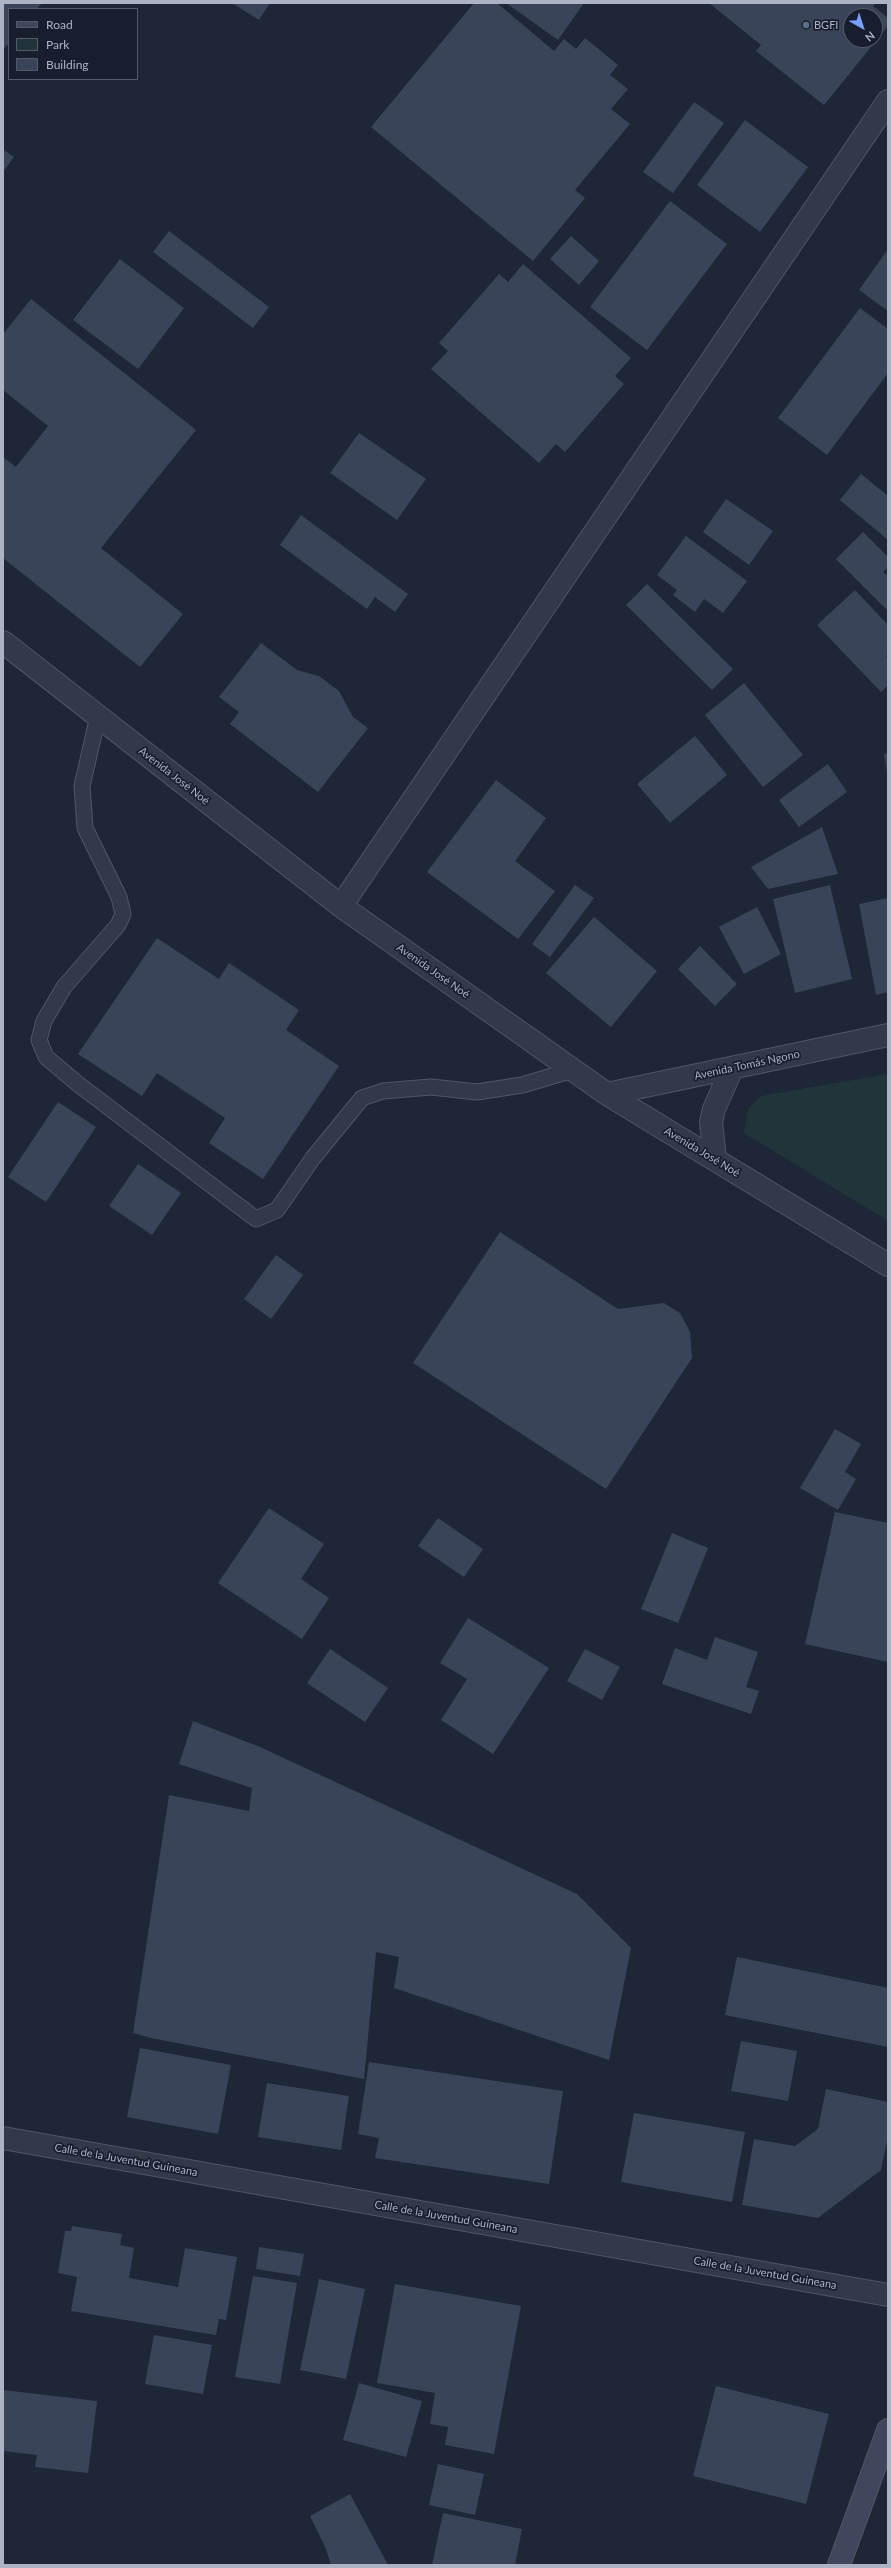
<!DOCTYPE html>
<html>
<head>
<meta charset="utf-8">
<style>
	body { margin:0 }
	#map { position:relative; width:891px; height:2568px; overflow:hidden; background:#1e2738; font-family:Lato,sans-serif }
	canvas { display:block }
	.frame { position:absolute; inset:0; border:4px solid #acb3c5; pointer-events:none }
	.legend { position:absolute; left:8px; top:8px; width:130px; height:72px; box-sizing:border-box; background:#181e2d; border:1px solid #535a6a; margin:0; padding:5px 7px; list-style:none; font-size:12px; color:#acb3c5 }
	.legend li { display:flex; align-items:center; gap:8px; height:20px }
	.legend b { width:20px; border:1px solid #535a6a }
	.north { position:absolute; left:843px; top:8px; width:40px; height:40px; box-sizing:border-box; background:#181e2d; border:1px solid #535a6a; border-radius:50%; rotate:141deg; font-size:11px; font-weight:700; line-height:16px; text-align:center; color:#acb3c5 }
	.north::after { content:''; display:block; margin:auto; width:14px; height:18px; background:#789ffe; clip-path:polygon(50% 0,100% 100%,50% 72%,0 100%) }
</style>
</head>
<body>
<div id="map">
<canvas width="891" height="2568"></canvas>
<div class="frame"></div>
<ul class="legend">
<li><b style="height:5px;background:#40475c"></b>Road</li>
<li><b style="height:11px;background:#203439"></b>Park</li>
<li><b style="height:11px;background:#3a4458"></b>Building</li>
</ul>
<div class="north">N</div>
</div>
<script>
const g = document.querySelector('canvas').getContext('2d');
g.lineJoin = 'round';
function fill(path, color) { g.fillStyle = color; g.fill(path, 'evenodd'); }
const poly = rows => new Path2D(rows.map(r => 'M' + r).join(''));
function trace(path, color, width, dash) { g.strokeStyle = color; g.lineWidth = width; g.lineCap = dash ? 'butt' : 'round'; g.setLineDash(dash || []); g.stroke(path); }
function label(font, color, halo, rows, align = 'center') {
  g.font = font + ' Lato,sans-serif'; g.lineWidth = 3.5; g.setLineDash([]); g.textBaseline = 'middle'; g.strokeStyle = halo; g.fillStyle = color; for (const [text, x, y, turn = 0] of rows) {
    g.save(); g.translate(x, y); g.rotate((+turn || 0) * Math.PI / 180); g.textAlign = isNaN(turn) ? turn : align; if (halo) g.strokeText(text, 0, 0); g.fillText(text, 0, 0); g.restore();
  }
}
const green = poly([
	[888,1074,888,1221,744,1133,748,1109,761,1096]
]);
const building = poly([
	[3,3,42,3,37,9,9,9,9,43,3,50],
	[232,3,270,3,259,20],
	[474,3,497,3,554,51,564,39,576,49,585,38,618,65,610,75,628,89,611,109,630,124,575,190,585,198,533,261,371,127],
	[506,3,584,3,558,40],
	[709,3,876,3,873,6,888,18,888,26,824,105,756,51,761,45],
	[851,16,875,16,875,40,851,40],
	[694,102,724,123,673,193,643,172],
	[745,120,808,167,760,232,697,185],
	[3,149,14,157,3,172],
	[670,201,727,244,647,350,590,307],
	[169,231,269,307,253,328,153,252],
	[571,236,599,261,579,285,550,259],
	[888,249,888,311,859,290],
	[120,259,184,308,138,369,73,320],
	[523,264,631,358,615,376,624,384,565,452,556,444,539,463,431,369,448,351,439,343,499,274,508,282],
	[31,299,196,430,101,548,183,614,140,667,3,558,3,457,16,467,48,426,3,390,3,334],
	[860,308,888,329,888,373,827,455,778,418],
	[359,433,426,479,397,520,330,473],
	[861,474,888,496,888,540,840,500],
	[726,499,773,531,749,565,703,532],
	[301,515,408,594,395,612,375,597,367,609,280,545],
	[863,532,888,557,888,567,883,572,888,576,888,611,836,559],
	[686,536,747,581,723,613,704,599,695,612,673,595,677,590,657,575],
	[647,584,733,669,712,690,626,605],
	[855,590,888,625,888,654,886,656,888,659,888,685,881,692,817,625],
	[261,643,297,670,319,676,339,691,353,717,368,728,318,792,230,724,239,712,219,697],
	[744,683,803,755,763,787,705,715],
	[695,736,727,775,670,823,637,784],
	[888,753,888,772,887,772,884,754],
	[828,764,847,792,799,827,779,800],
	[496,780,546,818,515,861,555,891,518,939,427,872],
	[822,827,838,874,768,889,751,867],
	[575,885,594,898,550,957,532,944],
	[830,885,852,979,795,993,773,899],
	[888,898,888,992,876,995,859,904],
	[757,907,781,954,744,974,719,927],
	[594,917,657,971,611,1027,546,973],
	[157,938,219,979,229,963,299,1010,286,1030,339,1066,263,1179,209,1143,225,1118,157,1073,142,1096,78,1054],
	[700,946,737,984,715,1006,678,969],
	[58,1102,96,1127,46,1202,8,1177],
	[138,1164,181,1193,152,1235,109,1206],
	[500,1232,618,1309,664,1303,680,1313,690,1332,692,1358,606,1489,413,1363],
	[276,1255,303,1275,271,1319,244,1299],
	[835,1429,861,1444,845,1472,856,1479,838,1510,800,1488],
	[269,1508,324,1544,301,1579,329,1598,302,1639,218,1583],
	[835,1512,888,1523,888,1662,805,1644],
	[438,1518,483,1549,464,1577,418,1546],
	[672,1533,708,1548,678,1623,641,1609],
	[468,1618,549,1668,493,1754,441,1720,467,1679,440,1663],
	[715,1637,758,1652,746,1687,759,1691,751,1714,662,1684,675,1648,707,1660],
	[330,1649,388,1688,365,1722,307,1683],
	[585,1649,620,1667,602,1700,567,1681],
	[193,1721,260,1747,577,1894,631,1948,609,2060,394,1988,399,1957,376,1952,364,2079,151,2038,133,2033,169,1795,249,1811,252,1788,179,1764],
	[737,1957,888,1988,888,2047,725,2015],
	[741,2041,797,2051,788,2101,731,2091],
	[140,2048,231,2065,218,2134,127,2117],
	[369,2062,563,2091,549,2184,375,2158,379,2138,358,2134],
	[267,2083,349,2096,341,2150,258,2137],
	[826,2089,888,2102,888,2136,881,2170,818,2218,742,2205,754,2139,795,2146,818,2129],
	[634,2113,745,2132,732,2202,621,2182],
	[72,2226,122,2234,120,2245,134,2248,129,2278,178,2287,185,2248,237,2257,226,2320,219,2319,216,2335,71,2311,77,2277,58,2273,65,2231,71,2231],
	[259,2247,304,2254,300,2276,256,2269],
	[253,2276,297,2283,280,2384,235,2377],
	[319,2279,365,2289,346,2379,300,2370],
	[395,2284,521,2306,494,2454,445,2445,448,2427,430,2424,435,2393,377,2383],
	[154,2335,212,2345,203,2394,145,2384],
	[359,2383,422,2401,406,2457,343,2440],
	[716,2386,829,2414,806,2504,693,2476],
	[3,2390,97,2401,88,2473,35,2467,37,2455,3,2451],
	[438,2464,484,2474,475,2515,429,2505],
	[350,2494,388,2565,331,2565,326,2549,310,2516],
	[443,2513,522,2529,515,2565,432,2565]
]);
const service = poly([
	[98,716,82,786,85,828,119,897,123,914,118,925,64,987,44,1021,39,1040,46,1057,78,1084,215,1188,256,1219,277,1210,313,1158,362,1098,383,1091,431,1087,477,1092,522,1085,573,1070]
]);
const minor = poly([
	[3,642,341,906,607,1094,888,1265],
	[341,906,888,101],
	[607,1094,888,1035],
	[715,1159,711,1122,714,1109,732,1068],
	[3,2138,888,2295]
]);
const secondary = poly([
	[839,2565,888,2430]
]);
const markers = [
	[806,25,4,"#5c6f8a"]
];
const poiNames = [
	["BGFI",814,25]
];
const streetNames = [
	["Avenida José Noé",174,776,38],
	["Avenida José Noé",433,971,35],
	["Avenida Tomás Ngono",747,1065,-12],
	["Avenida José Noé",702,1152,31],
	["Calle de la Juventud Guineana",126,2160,10],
	["Calle de la Juventud Guineana",446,2217,10],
	["Calle de la Juventud Guineana",765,2273,10]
];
fill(green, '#203439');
fill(building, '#3a4458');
trace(service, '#505666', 17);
trace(minor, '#505666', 24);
trace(secondary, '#505666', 24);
trace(service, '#323948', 15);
trace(minor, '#323948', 22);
trace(secondary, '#40475c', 22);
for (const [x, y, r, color] of markers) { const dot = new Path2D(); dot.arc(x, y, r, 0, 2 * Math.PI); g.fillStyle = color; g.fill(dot); trace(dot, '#181e2d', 1.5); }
label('11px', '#acb3c5', '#181e2d', poiNames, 'left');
label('11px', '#acb3c5', '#181e2d', streetNames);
</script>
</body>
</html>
